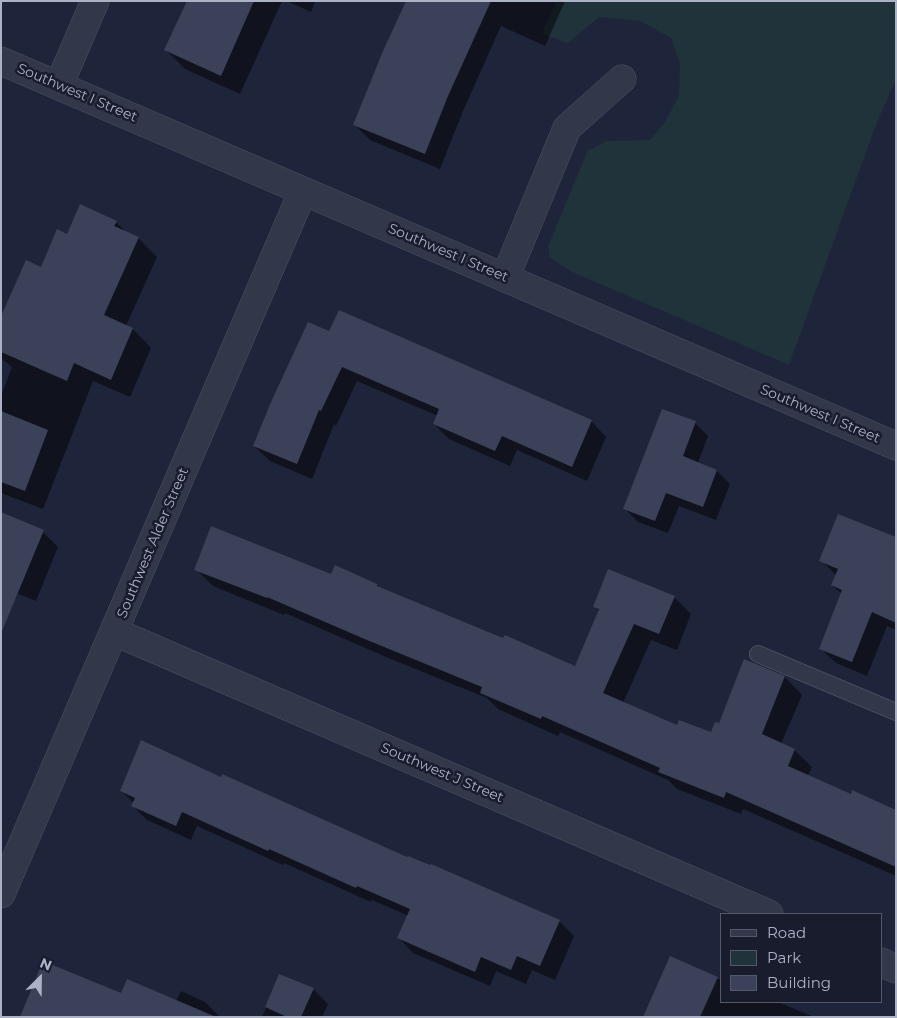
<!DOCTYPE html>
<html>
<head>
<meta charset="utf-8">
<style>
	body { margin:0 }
	#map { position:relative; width:897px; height:1018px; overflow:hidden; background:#1e2439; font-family:Montserrat,sans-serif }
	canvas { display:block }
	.frame { position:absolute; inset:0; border:2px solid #acb1c6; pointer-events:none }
	.legend { position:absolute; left:720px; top:913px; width:162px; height:90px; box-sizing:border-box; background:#181c2d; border:1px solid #53586a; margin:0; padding:6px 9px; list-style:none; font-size:15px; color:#acb1c6 }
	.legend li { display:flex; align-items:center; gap:10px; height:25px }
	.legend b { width:25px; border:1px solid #53586a }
	.north { position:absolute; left:15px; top:953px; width:50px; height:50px; -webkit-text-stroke:4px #181c2d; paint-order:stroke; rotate:23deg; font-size:14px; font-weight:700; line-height:20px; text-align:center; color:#acb1c6 }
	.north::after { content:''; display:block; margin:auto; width:18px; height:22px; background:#acb1c6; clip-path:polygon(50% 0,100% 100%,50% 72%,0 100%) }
</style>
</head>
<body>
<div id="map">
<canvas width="897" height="1018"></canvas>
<div class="frame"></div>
<ul class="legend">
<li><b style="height:6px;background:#323749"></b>Road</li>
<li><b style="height:14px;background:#20323a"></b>Park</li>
<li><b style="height:14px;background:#3a4159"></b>Building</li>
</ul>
<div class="north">N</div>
</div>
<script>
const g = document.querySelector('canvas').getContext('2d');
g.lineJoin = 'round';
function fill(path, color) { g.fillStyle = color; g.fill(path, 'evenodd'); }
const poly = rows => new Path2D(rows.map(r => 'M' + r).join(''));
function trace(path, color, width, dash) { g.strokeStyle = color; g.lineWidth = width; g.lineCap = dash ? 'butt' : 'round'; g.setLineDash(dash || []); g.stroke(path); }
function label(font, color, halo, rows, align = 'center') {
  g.font = font + ' Montserrat,sans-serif'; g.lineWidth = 5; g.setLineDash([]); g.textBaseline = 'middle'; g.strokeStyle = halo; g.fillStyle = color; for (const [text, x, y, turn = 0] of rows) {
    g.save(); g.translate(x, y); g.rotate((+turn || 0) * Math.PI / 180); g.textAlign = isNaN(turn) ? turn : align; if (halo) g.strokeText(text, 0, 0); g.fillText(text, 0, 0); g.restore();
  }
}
const green = poly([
	[556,1,896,1,896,79,874,130,789,365,572,272,550,258,548,246,588,150,607,141,650,140,665,122,679,95,680,63,671,38,640,21,599,17,568,43,542,34]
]);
const shadow = poly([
	[188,1,282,1,240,94,185,69,166,50],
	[287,1,315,1,311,12],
	[439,1,565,1,545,46,501,26,463,111,440,169,370,140,355,125],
	[116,222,128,234,138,238,157,257,126,326,133,329,151,348,130,397,93,381,43,509,1,493,1,396,12,367,1,358,1,319,42,269],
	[329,333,591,421,606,437,587,481,517,450,510,466,449,439,434,424,438,416,357,381,336,426,334,424,312,479,270,461,254,446],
	[695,423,708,436,698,463,717,471,730,484,716,520,679,506,668,533,638,522,625,509],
	[43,532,58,547,36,601,1,587],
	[896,539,896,630,887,626,867,676,836,663,821,649,842,594,832,585,836,575,821,560],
	[196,569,332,575,377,585,380,589,575,667,600,612,595,607,674,597,691,614,677,650,651,640,623,703,678,727,712,734,719,724,745,660,785,677,802,695,781,744,794,750,812,767,808,776,851,795,896,811,896,876,743,809,741,814,677,789,668,780,560,732,558,736,498,709,487,698,386,657,285,613,284,615,213,586],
	[221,778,408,859,559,921,574,936,555,980,532,970,526,984,496,971,490,986,413,953,399,938,409,916,372,900,371,902,284,863,283,865,197,826,191,840,147,820,133,806,134,803,121,791],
	[670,958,721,980,721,1002,778,1002,814,1017,645,1017],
	[280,975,313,989,328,1004,322,1017,262,1017],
	[181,991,205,1002,220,1017,21,1017,122,995,176,1001]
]);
const building = poly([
	[187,1,254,1,221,76,164,50],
	[406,1,491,1,448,96,425,154,353,125,383,51],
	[80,204,117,221,114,226,139,237,104,315,133,328,111,380,74,363,67,381,1,352,1,316,26,260,41,267,57,229,67,234],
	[339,310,592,420,572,467,502,436,495,451,433,424,439,409,342,367,321,411,319,410,297,464,253,446,271,402,308,322,329,331],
	[662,409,696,421,683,456,717,470,703,507,666,493,655,521,623,509],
	[1,411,48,430,25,491,1,482],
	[1,512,44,530,2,631,1,631],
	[838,514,896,537,896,623,872,612,852,662,819,649,842,590,831,585,838,569,819,561],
	[211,526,331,574,335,565,377,584,377,586,503,638,505,635,575,666,599,609,593,607,608,569,675,596,659,634,634,624,603,693,677,725,679,720,711,732,715,722,719,723,744,659,785,676,762,734,795,749,788,766,851,794,852,790,896,810,896,867,726,792,724,798,658,772,660,768,542,716,541,719,480,693,482,687,367,640,267,597,267,598,194,570],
	[141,740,221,777,222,774,271,796,407,857,408,856,430,865,431,864,560,920,540,966,517,956,511,970,481,957,475,972,397,938,410,909,357,886,356,888,269,849,268,851,182,812,176,826,131,806,135,798,120,791],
	[670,956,718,977,700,1017,643,1017],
	[43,961,121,993,127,979,216,1017,20,1017],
	[279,974,314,988,301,1017,287,1017,265,1007]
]);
const service = poly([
	[758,654,896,712]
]);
const minor = poly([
	[1,61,896,446],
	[59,85,95,1],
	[505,278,567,128,622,79],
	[115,632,769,914],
	[1,894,303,191],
	[881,962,896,969]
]);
const streetNames = [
	["Southwest I Street",77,93,23],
	["Southwest I Street",448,253,23],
	["Southwest I Street",820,414,23],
	["Southwest Alder Street",153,543,-67],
	["Southwest J Street",442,773,23]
];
fill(green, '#20323a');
fill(shadow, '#0007');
fill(building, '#3a4159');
trace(service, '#4d5164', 18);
trace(minor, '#4d5164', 29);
trace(service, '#323749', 16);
trace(minor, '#323749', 28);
label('14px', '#acb1c6', '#181c2d', streetNames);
</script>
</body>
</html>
